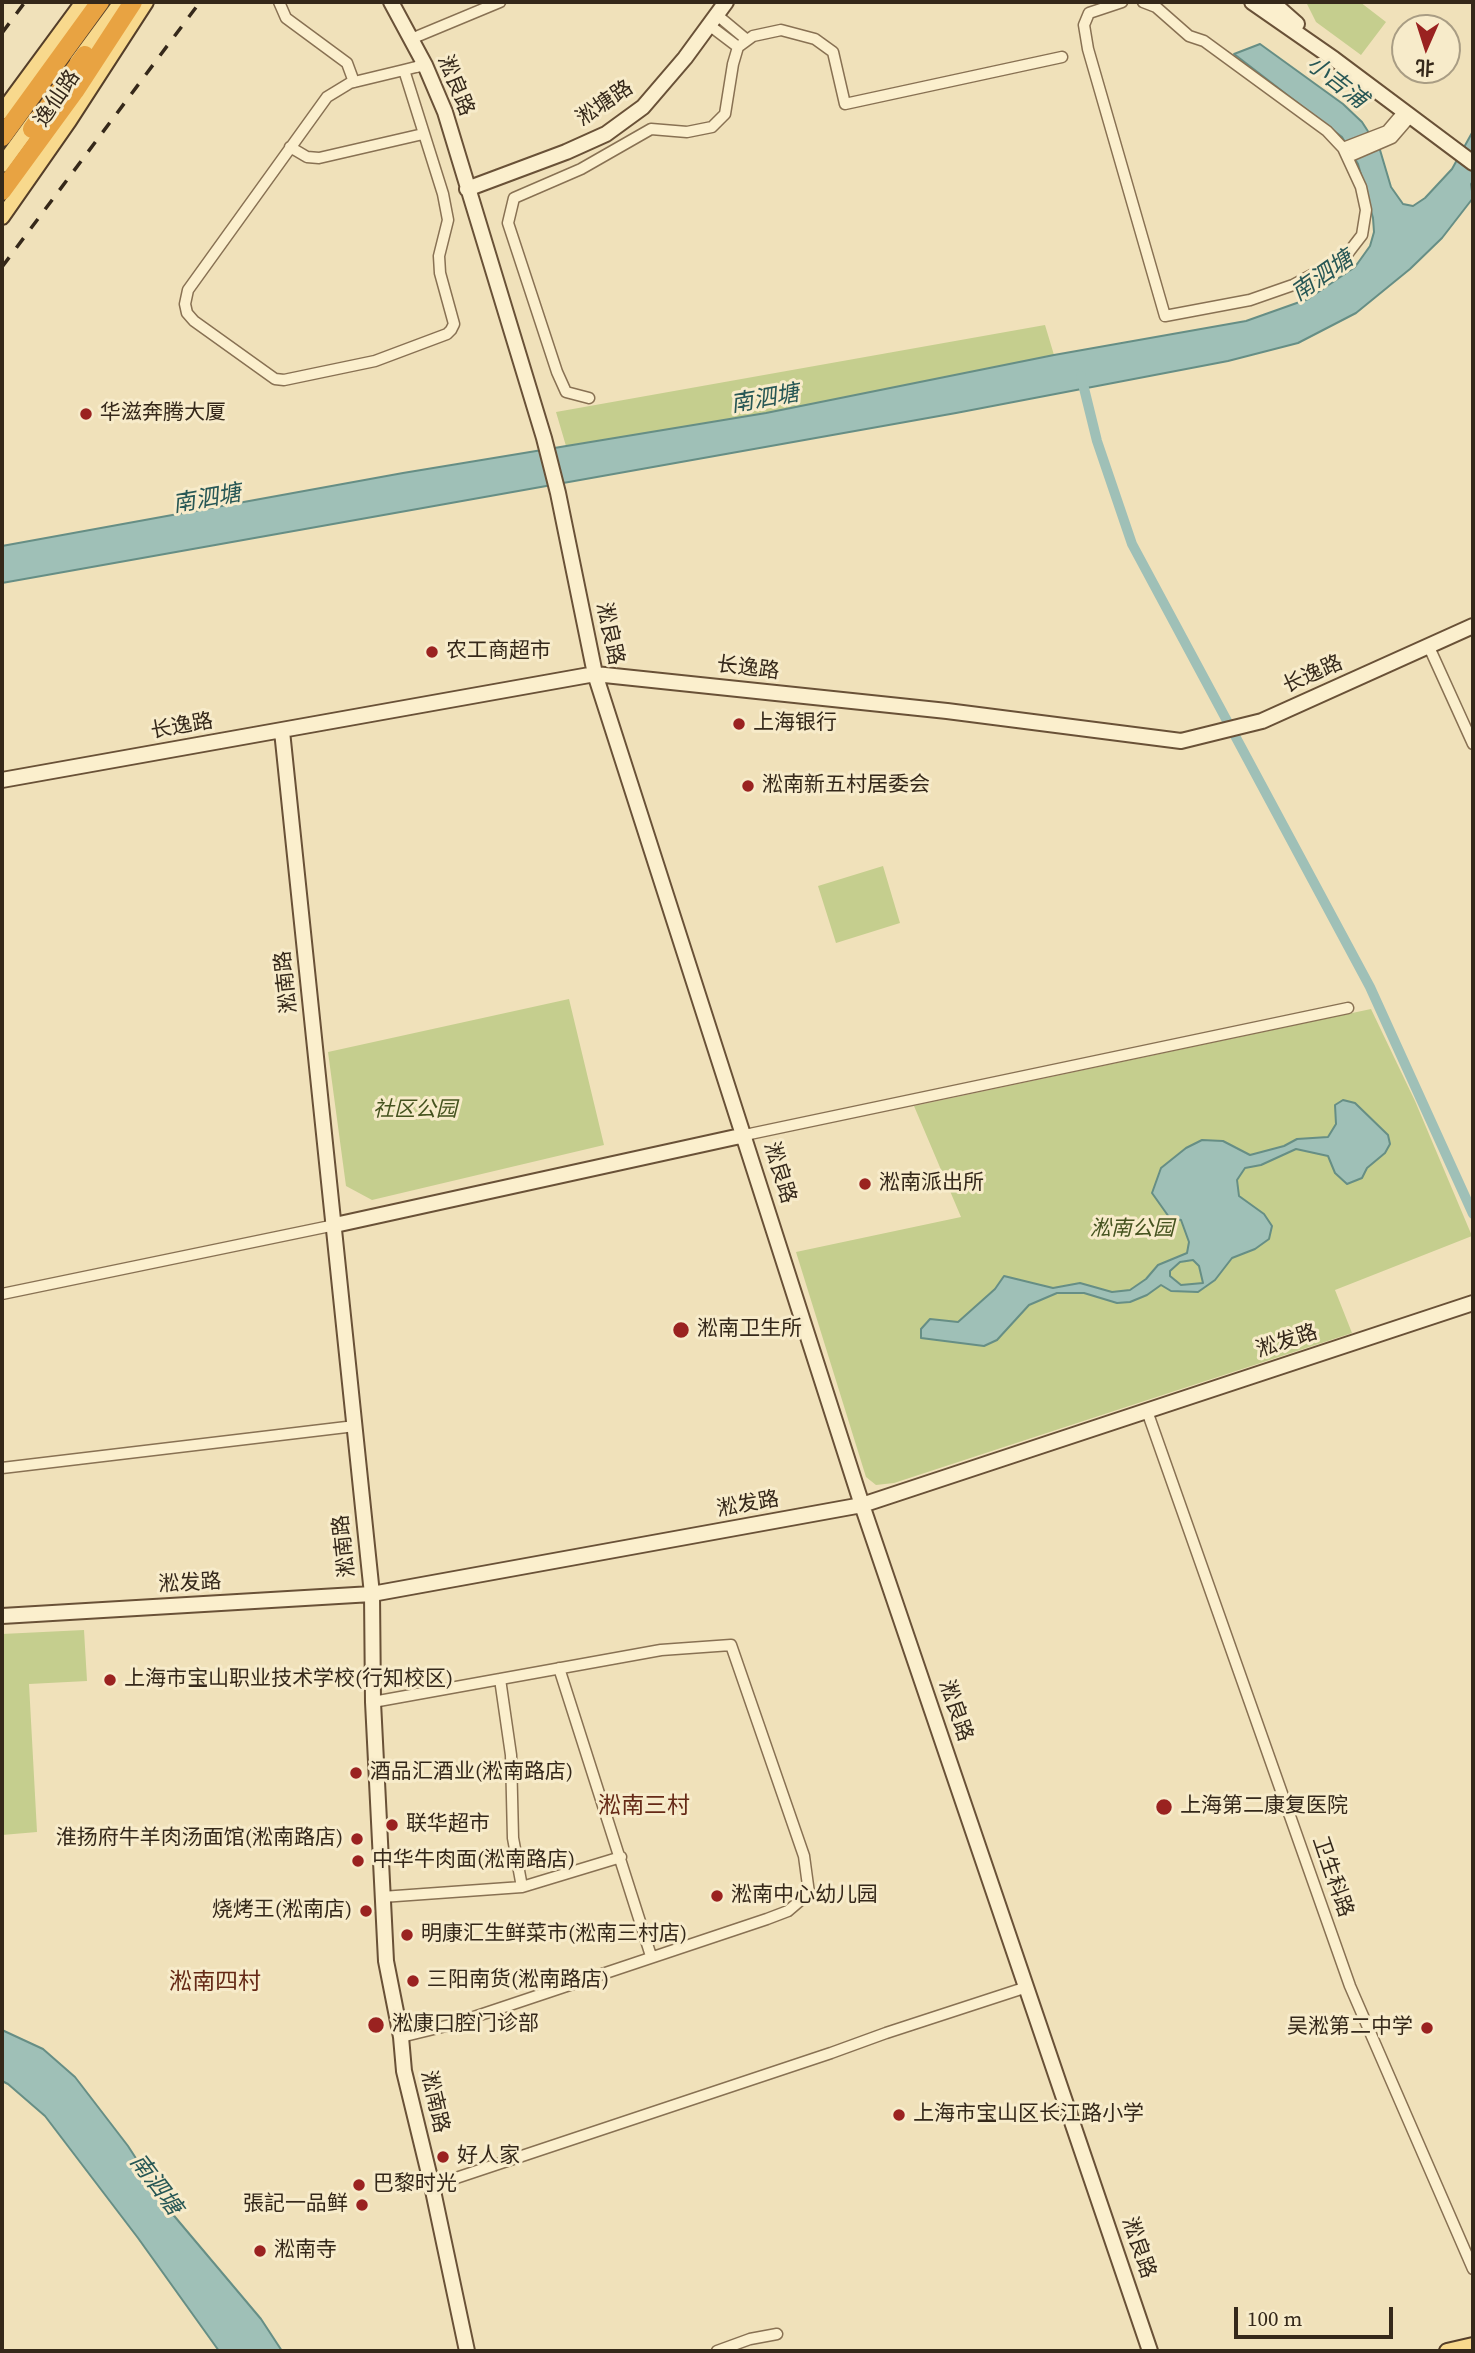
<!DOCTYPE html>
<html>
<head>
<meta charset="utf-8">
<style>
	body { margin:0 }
	#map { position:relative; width:1475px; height:2353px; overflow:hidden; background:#f0e1ba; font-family:"Source Serif 4","Noto Sans SC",serif }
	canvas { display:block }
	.frame { position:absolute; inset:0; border:4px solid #35281a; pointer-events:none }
	.north { position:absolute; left:1391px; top:14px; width:70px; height:70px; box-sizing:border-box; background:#f7ebca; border:2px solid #a99d84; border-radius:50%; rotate:183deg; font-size:19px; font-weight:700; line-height:28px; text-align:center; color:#35281a }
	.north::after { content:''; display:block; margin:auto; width:24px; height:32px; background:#9a2220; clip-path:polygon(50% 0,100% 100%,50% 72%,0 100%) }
	.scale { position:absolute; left:1234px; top:2307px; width:159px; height:32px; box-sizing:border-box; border:4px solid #35281a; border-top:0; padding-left:9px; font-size:21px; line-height:24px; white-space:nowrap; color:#35281a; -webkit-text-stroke:5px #f7ebca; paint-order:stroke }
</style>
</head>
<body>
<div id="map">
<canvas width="1475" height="2353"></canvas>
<div class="frame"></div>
<div class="north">北</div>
<div class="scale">100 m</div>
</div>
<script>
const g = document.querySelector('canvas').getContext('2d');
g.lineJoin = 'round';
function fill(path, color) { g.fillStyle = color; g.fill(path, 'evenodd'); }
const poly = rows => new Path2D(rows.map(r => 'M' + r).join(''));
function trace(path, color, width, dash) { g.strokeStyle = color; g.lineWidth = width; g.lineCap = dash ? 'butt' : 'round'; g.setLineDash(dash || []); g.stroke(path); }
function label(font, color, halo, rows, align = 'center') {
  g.font = font + ' "Source Serif 4","Noto Sans SC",serif'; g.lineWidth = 6; g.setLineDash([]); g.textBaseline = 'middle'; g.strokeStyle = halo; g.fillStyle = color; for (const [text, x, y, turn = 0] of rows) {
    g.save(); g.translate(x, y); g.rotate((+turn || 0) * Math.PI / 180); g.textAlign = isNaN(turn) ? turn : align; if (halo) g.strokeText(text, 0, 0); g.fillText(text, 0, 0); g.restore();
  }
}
const green = poly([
	[1306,2,1360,2,1386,22,1361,55,1316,22],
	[1045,325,1054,355,766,413,566,446,556,412],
	[883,866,900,923,836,943,818,886],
	[569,999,604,1145,372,1200,346,1186,328,1052],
	[1371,1009,1415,1101,1472,1236,1335,1290,1352,1333,894,1483,876,1485,866,1477,796,1252,961,1217,914,1106],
	[84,1630,87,1681,29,1684,37,1832,2,1835,2,1634]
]);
const water = poly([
	[1260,44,1343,104,1362,122,1380,150,1391,187,1403,204,1413,206,1425,198,1452,169,1473,131,1473,181,1471,184,1473,198,1442,238,1410,269,1356,313,1298,343,1228,361,956,413,2,583,2,546,403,473,766,413,1054,355,1246,321,1308,299,1355,267,1370,246,1374,232,1373,218,1358,164,1342,137,1234,54,1260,44],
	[1343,1100,1355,1103,1388,1135,1390,1144,1385,1153,1367,1168,1362,1178,1347,1184,1335,1173,1328,1156,1296,1149,1261,1165,1245,1168,1237,1180,1239,1196,1264,1214,1272,1226,1269,1239,1255,1249,1232,1258,1215,1280,1198,1292,1171,1291,1161,1285,1147,1295,1130,1302,1117,1303,1084,1293,1057,1293,1029,1305,997,1340,984,1346,921,1338,921,1329,930,1319,958,1322,995,1289,1004,1276,1053,1288,1080,1283,1112,1292,1130,1290,1146,1279,1158,1265,1187,1253,1189,1242,1181,1220,1169,1217,1152,1193,1161,1168,1186,1148,1202,1140,1223,1141,1250,1155,1284,1146,1297,1139,1328,1137,1336,1124,1335,1105,1343,1100],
	[1193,1260,1199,1266,1203,1283,1181,1285,1170,1276,1170,1271,1180,1262,1193,1260],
	[2,2030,43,2049,75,2077,128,2146,170,2211,261,2319,282,2351,219,2351,138,2238,45,2116,8,2084,2,2081,2,2030]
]);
const canal = poly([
	[1081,376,1097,441,1132,544,1370,987,1473,1214]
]);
const street = poly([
	[279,2,286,18,347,63,354,82],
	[1122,2,1089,13,1084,25,1088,49,1165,316,1250,300,1293,285,1345,257,1362,235,1366,210,1361,187,1343,148,1327,131,1204,41,1189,36,1156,7,1143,2],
	[717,15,747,40],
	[709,25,738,47],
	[411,39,500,2],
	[404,70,443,194,448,220,439,256,440,273,454,324,451,330,447,334,375,361,284,380,275,379,194,321,187,313,185,304,188,290,327,97,350,83,404,70,416,67,425,65],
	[290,147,307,157,319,158,423,134],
	[1343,148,1387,131,1404,111],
	[1348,157,1392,138,1411,116],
	[589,398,566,392,557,372,508,223,514,198,581,169,651,129,687,132,712,127,725,114,733,64,738,47,753,36,781,30,815,39,833,52,845,104,1062,57],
	[1429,647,1473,744],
	[745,1135,1348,1008],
	[2,1294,335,1225],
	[1147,1411,1350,1986,1473,2269],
	[2,1468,355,1426],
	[559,1668,651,1956],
	[373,1702,661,1650,731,1645,804,1856,809,1893,788,1911,767,1919,450,2025,401,2037],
	[522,1887,621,1857],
	[382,1897,522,1887,513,1838,511,1755,500,1679],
	[432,2186,831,2053,886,2033,1027,1987],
	[717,2351,750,2339,777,2334]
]);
const secondary = poly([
	[391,2,425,65,445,112,544,438,558,493,595,674,862,1505,1150,2351],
	[1252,2,1334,59,1473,163],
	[1272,2,1297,24],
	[467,189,566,152,606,134,643,107,685,58,726,2],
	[282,731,372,1594,373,1702,386,1961,401,2037,404,2071,432,2186,467,2351],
	[2,780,595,674,947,711,1181,741,1262,721,1473,626],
	[335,1225,745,1135],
	[2,1616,372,1594,862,1505,1473,1303]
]);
const primary = poly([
	[77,62,121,2],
	[2,112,83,2],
	[2,165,36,118],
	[2,217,69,121,146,2],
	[1447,2351,1473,2345]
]);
const highway = poly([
	[32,129,85,55],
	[2,137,100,2],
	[2,191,75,91,133,2]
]);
const rail = poly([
	[2,33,25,2],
	[2,267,200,2]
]);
const markers = [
	[86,414,7,"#9a2220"],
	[432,652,7,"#9a2220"],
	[739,724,7,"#9a2220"],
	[748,786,7,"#9a2220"],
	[865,1184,7,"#9a2220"],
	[681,1330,9,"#9a2220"],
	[110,1680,7,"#9a2220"],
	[356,1773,7,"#9a2220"],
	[1164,1807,9,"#9a2220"],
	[392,1825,7,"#9a2220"],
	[357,1839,7,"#9a2220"],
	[358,1861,7,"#9a2220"],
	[717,1896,7,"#9a2220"],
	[366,1911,7,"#9a2220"],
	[407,1935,7,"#9a2220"],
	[413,1981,7,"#9a2220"],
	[376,2025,9,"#9a2220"],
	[1427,2028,7,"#9a2220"],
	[899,2115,7,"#9a2220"],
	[443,2157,7,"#9a2220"],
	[359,2185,7,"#9a2220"],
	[362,2205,7,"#9a2220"],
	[260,2251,7,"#9a2220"]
];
const streetNames = [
	["淞良路",455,86,68],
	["逸仙路",58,99,-56],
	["淞塘路",605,104,-34],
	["淞良路",609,634,78],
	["长逸路",748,669,7],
	["长逸路",1313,675,-24],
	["长逸路",182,727,-10],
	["淞南路",287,982,-96],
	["淞良路",779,1173,73],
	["淞发路",1287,1342,-18],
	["淞发路",748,1505,-10],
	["淞南路",345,1546,-96],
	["淞发路",190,1584,-3],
	["淞良路",955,1711,71],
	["卫生科路",1332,1877,71],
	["淞南路",434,2102,77],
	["淞良路",1138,2248,71]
];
const poiNames = [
	["华滋奔腾大厦",100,414],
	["农工商超市",446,652],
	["上海银行",753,724],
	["淞南新五村居委会",762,786],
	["淞南派出所",879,1184],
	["淞南卫生所",697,1330],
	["上海市宝山职业技术学校(行知校区)",124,1680],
	["酒品汇酒业(淞南路店)",370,1773],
	["上海第二康复医院",1180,1807],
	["联华超市",406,1825],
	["淮扬府牛羊肉汤面馆(淞南路店)",343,1839,"right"],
	["中华牛肉面(淞南路店)",372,1861],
	["淞南中心幼儿园",731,1896],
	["烧烤王(淞南店)",352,1911,"right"],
	["明康汇生鲜菜市(淞南三村店)",421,1935],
	["三阳南货(淞南路店)",427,1981],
	["淞康口腔门诊部",392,2025],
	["吴淞第二中学",1413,2028,"right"],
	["上海市宝山区长江路小学",913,2115],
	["好人家",457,2157],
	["巴黎时光",373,2185],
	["張記一品鲜",348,2205,"right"],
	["淞南寺",274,2251]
];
const parkNames = [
	["社区公园",415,1111],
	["淞南公园",1132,1230]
];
const waterNames = [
	["小吉浦",1336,83,38],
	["南泗塘",1323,277,-35],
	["南泗塘",765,400,-10],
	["南泗塘",207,500,-10],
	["南泗塘",155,2185,53]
];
const neighbourhoodNames = [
	["淞南三村",644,1807],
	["淞南四村",215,1983]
];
fill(green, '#c5ce8e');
fill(water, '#9fc0b7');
trace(water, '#668e85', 2);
trace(canal, '#9fc0b7', 10);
trace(street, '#887153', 13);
trace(secondary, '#695137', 18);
trace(primary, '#543e29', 18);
trace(highway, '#543e29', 21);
trace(street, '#fbefcd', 10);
trace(secondary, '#fbefcd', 14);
trace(primary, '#f8d98d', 14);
trace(highway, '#e8a342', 18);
trace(rail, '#35281a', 3.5, [12, 12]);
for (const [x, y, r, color] of markers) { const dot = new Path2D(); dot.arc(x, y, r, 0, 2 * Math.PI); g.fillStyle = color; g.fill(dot); trace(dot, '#f7ebca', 2.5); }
label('21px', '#35281a', '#f7ebca', streetNames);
label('21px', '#35281a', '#f7ebca', poiNames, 'left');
label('italic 21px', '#45531f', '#f7ebca', parkNames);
label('italic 23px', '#275755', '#f7ebca', waterNames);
label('23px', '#652916', '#f7ebca', neighbourhoodNames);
</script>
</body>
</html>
